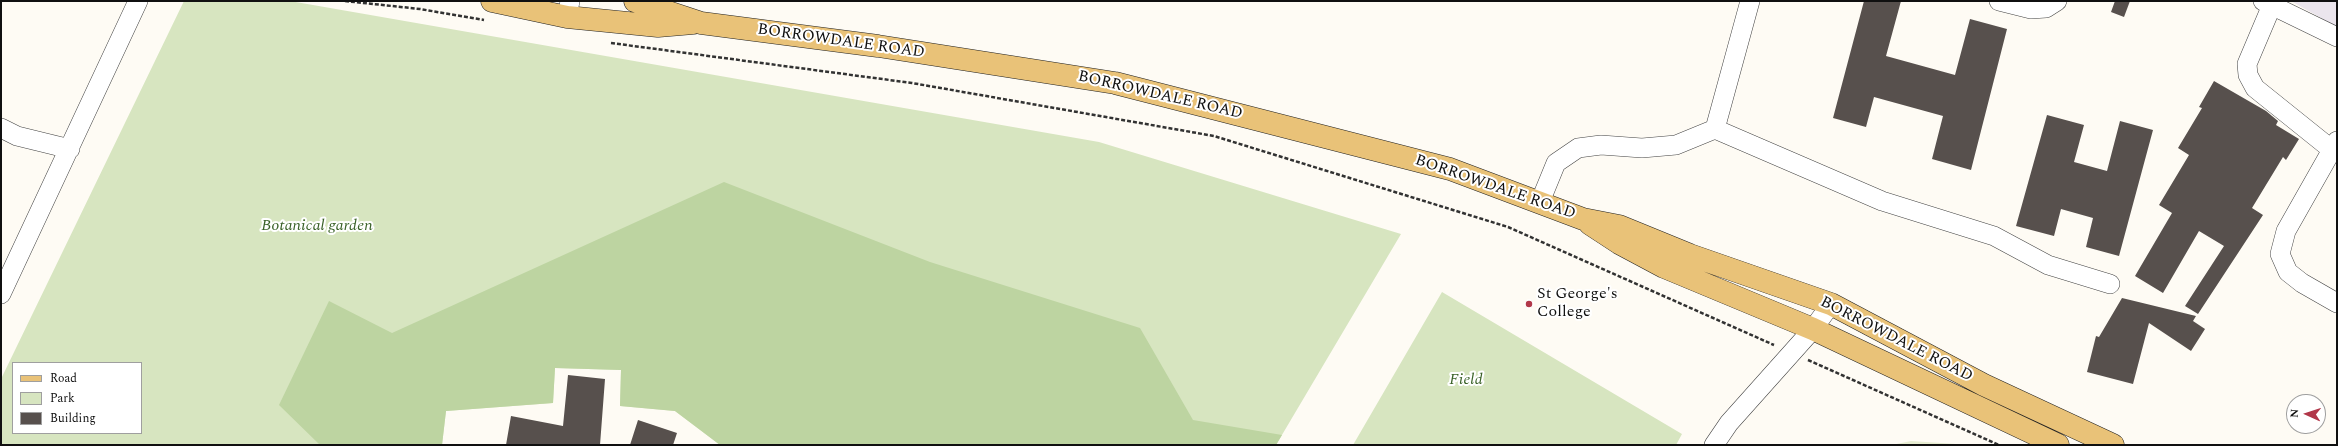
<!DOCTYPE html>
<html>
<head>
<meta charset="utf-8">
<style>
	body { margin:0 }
	#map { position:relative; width:2338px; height:446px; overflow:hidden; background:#fefbf4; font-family:Spectral,serif }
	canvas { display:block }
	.frame { position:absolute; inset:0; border:2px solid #101010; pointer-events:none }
	.legend { position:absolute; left:12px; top:362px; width:130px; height:72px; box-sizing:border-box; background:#fff; border:1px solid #9f9f9f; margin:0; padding:5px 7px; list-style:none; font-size:12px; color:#101010 }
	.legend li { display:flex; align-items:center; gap:8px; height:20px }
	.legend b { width:20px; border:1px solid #9f9f9f }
	.north { position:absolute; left:2286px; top:394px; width:40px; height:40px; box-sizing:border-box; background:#fff; border:1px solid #9f9f9f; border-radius:50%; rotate:273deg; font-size:11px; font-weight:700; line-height:16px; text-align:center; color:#101010 }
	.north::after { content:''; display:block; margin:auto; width:14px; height:18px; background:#b13749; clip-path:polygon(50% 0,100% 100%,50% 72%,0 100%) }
</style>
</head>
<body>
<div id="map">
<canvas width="2338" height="446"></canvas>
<div class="frame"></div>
<ul class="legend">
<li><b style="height:5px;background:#e9c278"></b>Road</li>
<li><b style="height:11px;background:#d7e5c0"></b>Park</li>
<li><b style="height:11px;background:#57504d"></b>Building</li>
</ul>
<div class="north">N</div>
</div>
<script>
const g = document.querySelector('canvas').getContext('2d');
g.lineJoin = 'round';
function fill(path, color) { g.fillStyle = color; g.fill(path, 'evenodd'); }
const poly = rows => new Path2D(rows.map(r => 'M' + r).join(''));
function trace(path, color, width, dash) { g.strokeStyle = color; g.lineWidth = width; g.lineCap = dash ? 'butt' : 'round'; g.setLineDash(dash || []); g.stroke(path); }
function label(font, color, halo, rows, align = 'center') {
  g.font = font + ' Spectral,serif'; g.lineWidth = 4; g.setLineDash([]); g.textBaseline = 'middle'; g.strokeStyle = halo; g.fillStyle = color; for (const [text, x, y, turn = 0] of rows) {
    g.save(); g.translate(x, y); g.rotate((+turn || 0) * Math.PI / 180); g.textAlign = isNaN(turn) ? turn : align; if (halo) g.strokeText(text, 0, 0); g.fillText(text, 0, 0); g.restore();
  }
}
const industrial = poly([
	[2291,1,2337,1,2337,27]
]);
const green = poly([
	[184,1,290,1,1099,142,1401,234,1276,445,720,445,675,411,620,406,621,370,555,368,553,403,446,411,442,445,1,445,1,379],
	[13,363,141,363,141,433,13,433],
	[1442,292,1682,434,1676,445,1353,445]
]);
const forest = poly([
	[724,182,930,262,1140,328,1193,420,1282,435,1276,445,720,445,675,411,620,406,621,370,555,368,553,403,446,411,442,445,320,445,279,405,329,301,392,333]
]);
const pitch = poly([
	[1911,441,1971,445,1972,445,1892,445]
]);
const building = poly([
	[1864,1,1901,1,1886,56,1955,75,1970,19,2007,29,1971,170,1932,159,1943,116,1874,97,1866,127,1833,118],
	[2115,1,2130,1,2124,17,2111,12],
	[2214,81,2266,111,2278,121,2276,125,2299,139,2286,160,2283,157,2252,208,2263,215,2198,314,2185,306,2224,246,2199,231,2163,293,2135,276,2172,213,2159,205,2189,155,2178,148,2202,108,2199,107],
	[2047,115,2084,125,2074,162,2107,171,2120,121,2153,130,2119,256,2086,247,2093,218,2061,209,2054,236,2016,226],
	[2122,298,2196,316,2193,321,2205,329,2191,351,2149,323,2133,384,2087,372,2096,336,2099,337],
	[568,375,605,379,600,445,506,445,511,416,563,426],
	[638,420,677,433,673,445,630,445]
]);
const path = poly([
	[345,1,420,9,484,20],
	[611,43,912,83,1214,136,1508,227,1774,345],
	[1808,360,1999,445]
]);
const minor = poly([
	[1999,1,2031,9,2046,8,2057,1],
	[2263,1,2337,37],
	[2272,5,2247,64,2248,75,2255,88,2331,149],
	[567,17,570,1],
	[1,128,17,136,70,149],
	[1715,129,1882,201,1994,236,2048,265,2110,284],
	[2337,141,2286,231,2280,254,2288,272,2302,283,2337,303],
	[1540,202,1556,163,1578,148,1601,145,1642,148,1676,145,1715,129,1750,1],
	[1,294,138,1],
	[1714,445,1729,423,1813,329,1831,304]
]);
const major = poly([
	[492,1,567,17,658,26,693,23],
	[635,1,701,23,878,46,1115,83,1450,169,1583,219,1619,226,1690,255,1831,304,1984,385,2113,445],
	[1590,224,1619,243,1664,267,1813,329,2058,445]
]);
const markers = [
	[1529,304,4,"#b13749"]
];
const streetNames = [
	["BORROWDALE ROAD",841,42,8],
	["BORROWDALE ROAD",1160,96,13],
	["BORROWDALE ROAD",1495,188,19],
	["BORROWDALE ROAD",1896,340,27]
];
const parkNames = [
	["Botanical garden",317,227],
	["Field",1466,381]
];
const poiNames = [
	["St George's",1537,295],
	["College",1537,313]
];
fill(industrial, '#ebe5ed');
fill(green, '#d7e5c0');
fill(forest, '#bdd4a1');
fill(pitch, '#e7edd1');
fill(building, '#57504d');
trace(minor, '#434343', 20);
trace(major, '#212121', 23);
trace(path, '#323232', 2.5, [4, 2]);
trace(minor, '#fff', 19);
trace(major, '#e9c278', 22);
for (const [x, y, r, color] of markers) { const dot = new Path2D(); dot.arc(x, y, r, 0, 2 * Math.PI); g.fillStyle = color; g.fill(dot); trace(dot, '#fff', 1.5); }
label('16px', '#101010', '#fff', streetNames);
label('italic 16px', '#396127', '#fff', parkNames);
label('16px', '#101010', '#fff', poiNames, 'left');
</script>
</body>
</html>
